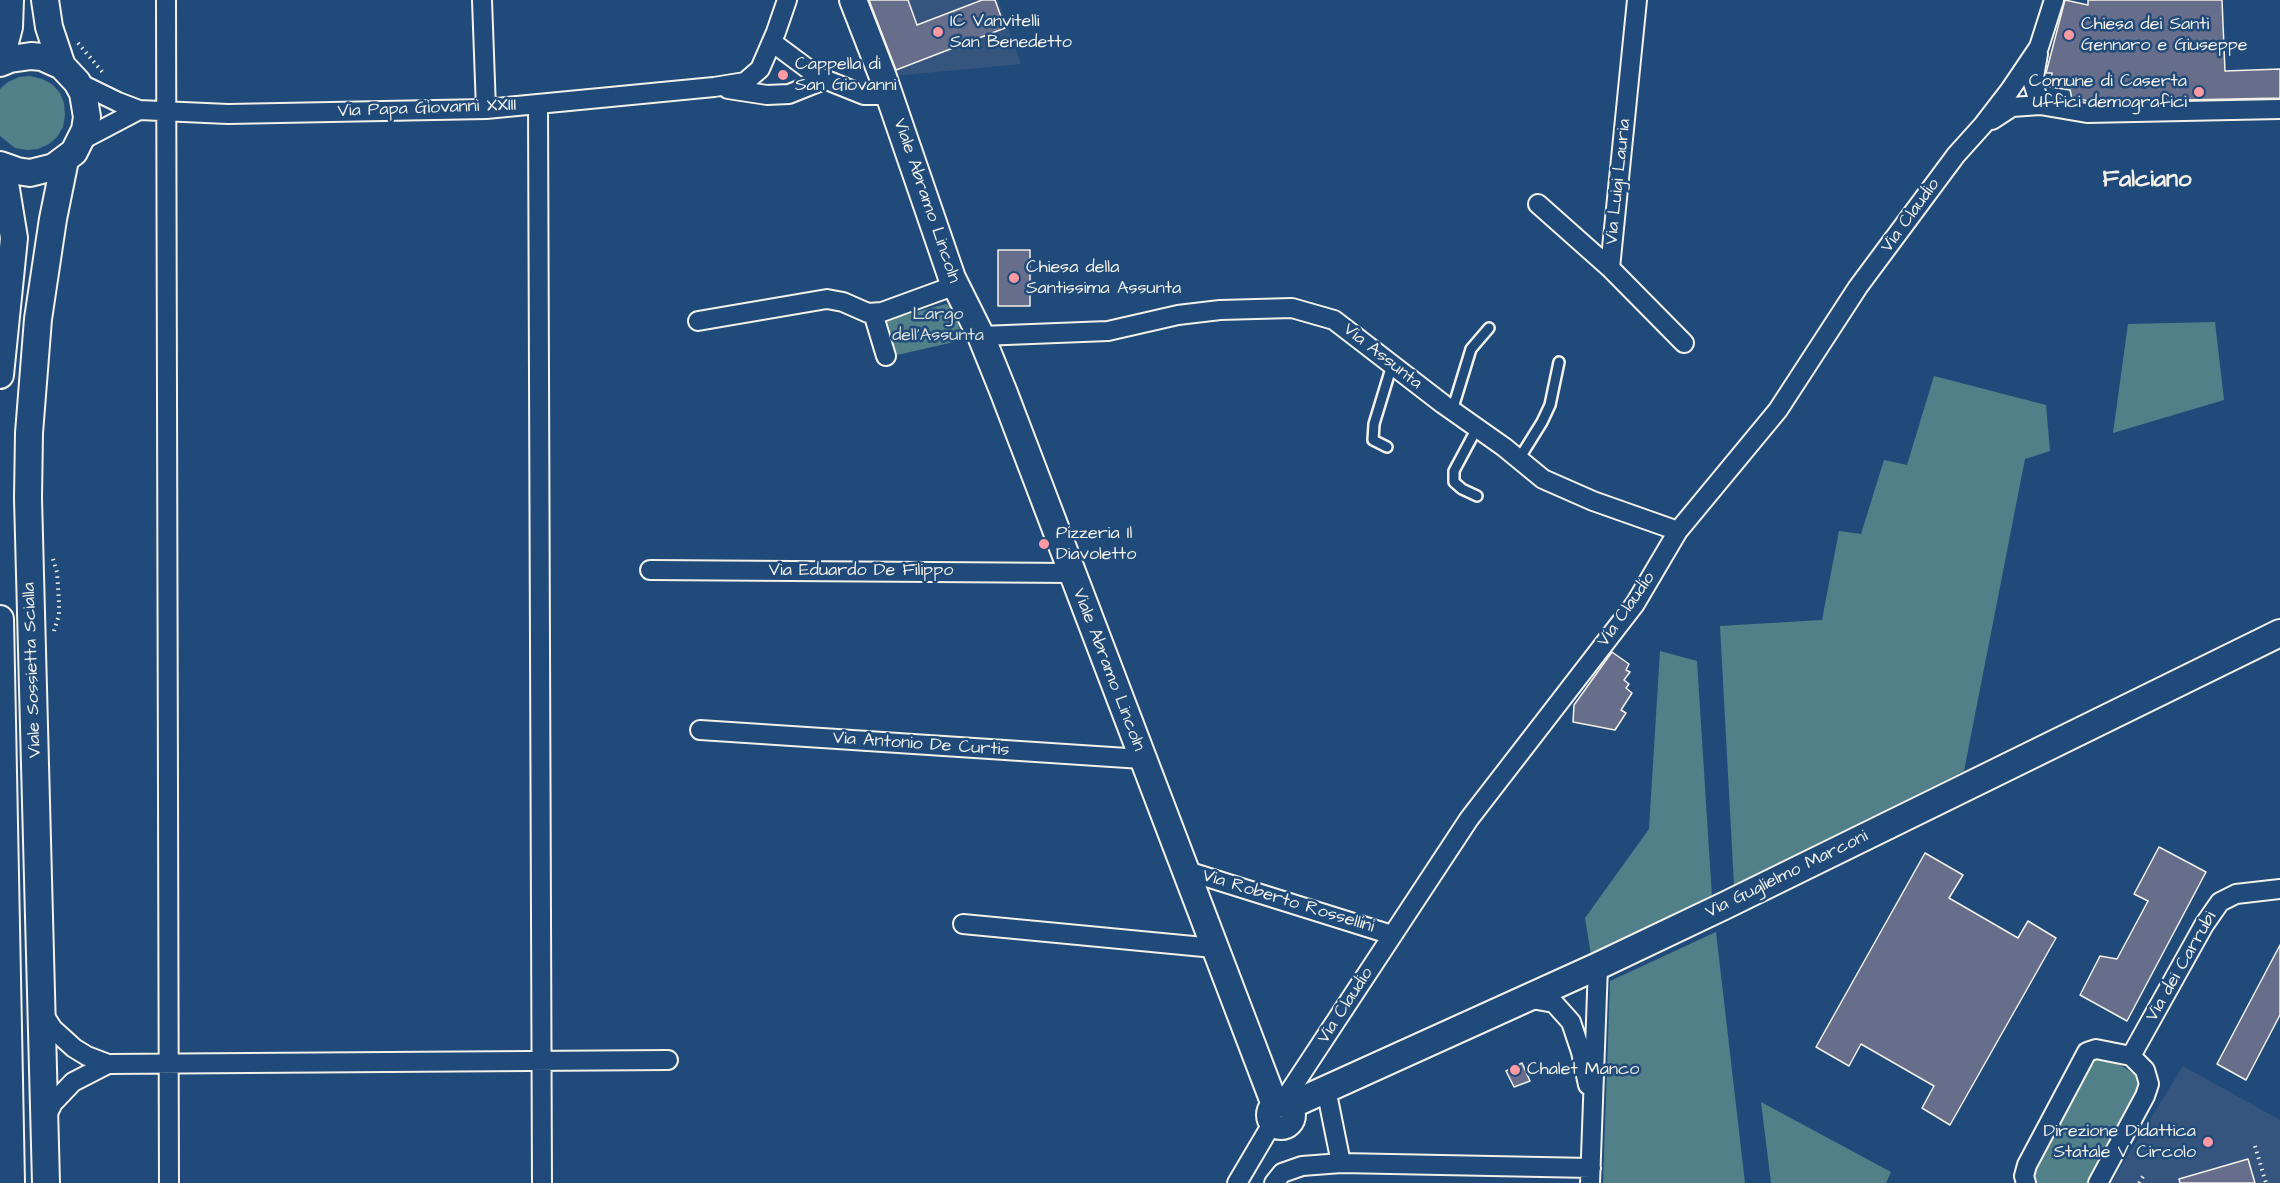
<!DOCTYPE html>
<html>
<head>
<meta charset="utf-8">
<style>
	body { margin:0 }
	canvas { display:block; background:#1f4a7a }
</style>
</head>
<body>
<canvas width="2280" height="1183"></canvas>
<script>
const g = document.querySelector('canvas').getContext('2d');
g.lineJoin = 'round';
function fill(path, color) { g.fillStyle = color; g.fill(path, 'evenodd'); }
const poly = rows => new Path2D(rows.map(r => 'M' + r).join(''));
function trace(path, color, width, dash) { g.strokeStyle = color; g.lineWidth = width; g.lineCap = dash ? 'butt' : 'round'; g.setLineDash(dash || []); g.stroke(path); }
function label(font, color, halo, rows, align = 'center') {
  g.font = font + ' "Architects Daughter",sans-serif'; g.lineWidth = 5; g.setLineDash([]); g.textBaseline = 'middle'; g.strokeStyle = halo; g.fillStyle = color; for (const [text, x, y, turn = 0] of rows) {
    g.save(); g.translate(x, y); g.rotate((+turn || 0) * Math.PI / 180); g.textAlign = isNaN(turn) ? turn : align; if (halo) g.strokeText(text, 0, 0); g.fillText(text, 0, 0); g.restore();
  }
}
const built = poly([
	[853,0,998,0,1021,64,883,77],
	[2183,1066,2280,1120,2280,1183,2111,1183]
]);
const green = poly([
	[30,76,42,79,52,84,60,93,64,103,65,115,63,127,57,137,49,144,38,149,27,150,15,148,0,136,0,89,8,82,19,77],
	[946,304,953,308,963,340,897,355,887,320],
	[2215,322,2224,400,2113,433,2128,324],
	[1934,376,2046,405,2050,451,2025,459,1964,771,1734,885,1720,626,1822,620,1839,531,1861,534,1884,460,1907,465],
	[1660,651,1697,661,1712,897,1611,947,1591,955,1585,918,1649,829],
	[1716,932,1745,1183,1603,1183,1610,981],
	[2096,1049,2149,1084,2097,1183,2033,1183,2024,1176],
	[1761,1102,1891,1172,1886,1183,1771,1183]
]);
const building = poly([
	[869,0,908,0,917,25,982,0,995,0,1005,28,896,70,869,0],
	[2065,0,2088,5,2088,0,2222,0,2225,71,2280,69,2280,98,2088,102,2085,100,2072,99,2070,90,2050,87,2052,73,2046,73,2065,0],
	[998,250,1030,250,1030,306,998,306,998,250],
	[1612,652,1629,664,1626,670,1630,672,1624,680,1629,684,1626,688,1632,693,1621,710,1626,713,1615,730,1573,722,1574,705,1612,652],
	[2159,847,2206,872,2127,1021,2080,995,2100,956,2117,959,2148,901,2134,894,2159,847],
	[1925,853,1963,875,1949,898,2018,938,2028,921,2056,938,1950,1125,1922,1108,1934,1086,1861,1044,1849,1066,1816,1047,1925,853],
	[2280,945,2280,1015,2246,1080,2217,1064,2280,945],
	[1522,1063,1530,1081,1514,1087,1506,1071,1522,1063],
	[2248,1159,2255,1183,2180,1183,2179,1179,2248,1159]
]);
const path = poly([
	[78,43,104,74],
	[53,559,57,572,59,602,59,615,54,631],
	[2255,1146,2266,1183],
	[2139,1183,2144,1175]
]);
const lane = poly([
	[1452,411,1471,349,1489,328],
	[1387,447,1373,440,1374,424,1392,365],
	[1519,459,1542,422,1550,405,1559,362],
	[1477,496,1462,489,1454,482,1454,471,1477,428]
]);
const street = poly([
	[166,0,169,1183],
	[482,0,486,109],
	[772,42,819,77,864,95,889,95],
	[2038,54,2033,83,2040,105],
	[77,82,118,102,139,110,228,114,486,109,714,87,745,82,760,69,776,32,787,0],
	[728,89,767,95,789,94,824,80],
	[538,104,542,1183],
	[1992,120,2012,107,2040,105,2087,113,2280,109],
	[80,141,139,110],
	[1538,204,1610,268,1637,0],
	[1610,268,1684,343],
	[873,313,886,356],
	[698,321,827,299,843,302,868,313,882,312,956,285],
	[981,336,1108,331,1178,315,1220,310,1292,308,1334,320,1443,404,1504,447,1543,479,1593,501,1678,531],
	[650,570,1072,573],
	[700,730,1142,759],
	[1184,870,1392,935],
	[963,924,1214,948],
	[1526,998,1554,1003,1571,1022,1581,1052,1588,1085],
	[42,1012,53,1029,74,1048,87,1056,108,1064,668,1060],
	[2131,1056,2204,925,2220,902,2236,894,2280,889],
	[1326,1089,1341,1163,1591,1168],
	[1282,1103,1469,819,1635,604,1678,531,1778,410,1858,287,1956,155,1983,125,2010,90,2039,47,2054,0],
	[44,1121,53,1103,73,1082,108,1064],
	[1237,1183,1273,1122],
	[1274,1183,1282,1173,1302,1166,1341,1163],
	[1590,1183,1598,966],
	[2026,1183,2024,1176,2027,1165,2087,1052,2096,1049,2131,1056,2145,1070,2149,1084,2145,1096,2098,1183]
]);
const secondary = poly([
	[45,0,49,27,62,66],
	[853,0,883,77,952,278,981,336,1004,393,1275,1105],
	[0,62,9,27,10,0],
	[0,63,10,59,31,56,42,57,62,66,77,82,83,93,87,117,85,130,74,152,54,167,30,173,17,171,0,165],
	[0,173,6,189,14,238,0,375],
	[0,619,11,1183],
	'1270 1115a11 11 0 1 1 22 0a11 11 0 1 1-22 0Z',
	[1289,1106,1598,966,1724,906,2280,633],
	[46,1183,28,498,29,433,38,319,53,219,65,160]
]);
const markers = [
	[938,32,6,"#ff9aa2"],
	[2069,35,6,"#ff9aa2"],
	[783,75,6,"#ff9aa2"],
	[2199,92,6,"#ff9aa2"],
	[1014,278,6,"#ff9aa2"],
	[1044,544,6,"#ff9aa2"],
	[1515,1070,6,"#ff9aa2"],
	[2208,1142,6,"#ff9aa2"]
];
const poiNames = [
	["IC Vanvitelli",950,22],
	["San Benedetto",950,43],
	["Chiesa dei Santi",2081,25],
	["Gennaro e Giuseppe",2081,46],
	["Cappella di",795,65],
	["San Giovanni",795,86],
	["Comune di Caserta",2187,82,"right"],
	["Uffici demografici",2187,103,"right"],
	["Chiesa della",1026,268],
	["Santissima Assunta",1026,289],
	["Pizzeria Il",1056,534],
	["Diavoletto",1056,555],
	["Chalet Manco",1527,1070],
	["Direzione Didattica",2196,1132,"right"],
	["Statale V Circolo",2196,1153,"right"]
];
const streetNames = [
	["Via Papa Giovanni XXIII",427,109,-2],
	["Via Luigi Lauria",1619,182,-84],
	["Viale Abramo Lincoln",926,201,71],
	["Via Claudio",1911,216,-54],
	["Via Assunta",1382,357,38],
	["Via Eduardo De Filippo",861,571],
	["Via Claudio",1627,610,-55],
	["Viale Sossietta Scialla",33,670,-92],
	["Viale Abramo Lincoln",1108,670,69],
	["Via Antonio De Curtis",921,745,4],
	["Via Guglielmo Marconi",1787,875,-26],
	["Via Roberto Rossellini",1288,902,17],
	["Via dei Carrubi",2182,967,-60],
	["Via Claudio",1346,1006,-57]
];
const parkNames = [
	["Largo",938,315],
	["dell'Assunta",938,336]
];
const districtNames = [
	["Falciano",2147,181]
];
fill(built, '#35557f');
fill(green, '#518089');
fill(building, '#676e8c');
trace(building, '#f4f1e8', 1.5);
trace(lane, '#f4f1e8', 14);
trace(street, '#f4f1e8', 22);
trace(secondary, '#f4f1e8', 30);
trace(path, '#f4f1e8', 4, [1.5, 4.5]);
trace(lane, '#1f4a7a', 9);
trace(street, '#1f4a7a', 18);
trace(secondary, '#1f4a7a', 26);
for (const [x, y, r, color] of markers) { const dot = new Path2D(); dot.arc(x, y, r, 0, 2 * Math.PI); g.fillStyle = color; g.fill(dot); trace(dot, '#1f4a7a', 2); }
label('18px', '#f4f1e8', '#1f4a7a', poiNames, 'left');
label('18px', '#f4f1e8', '#1f4a7a', streetNames);
label('18px', '#dce0da', '#1f4a7a', parkNames);
label('bold 24px', '#f4f1e8', '#1f4a7a', districtNames);
</script>
</body>
</html>
